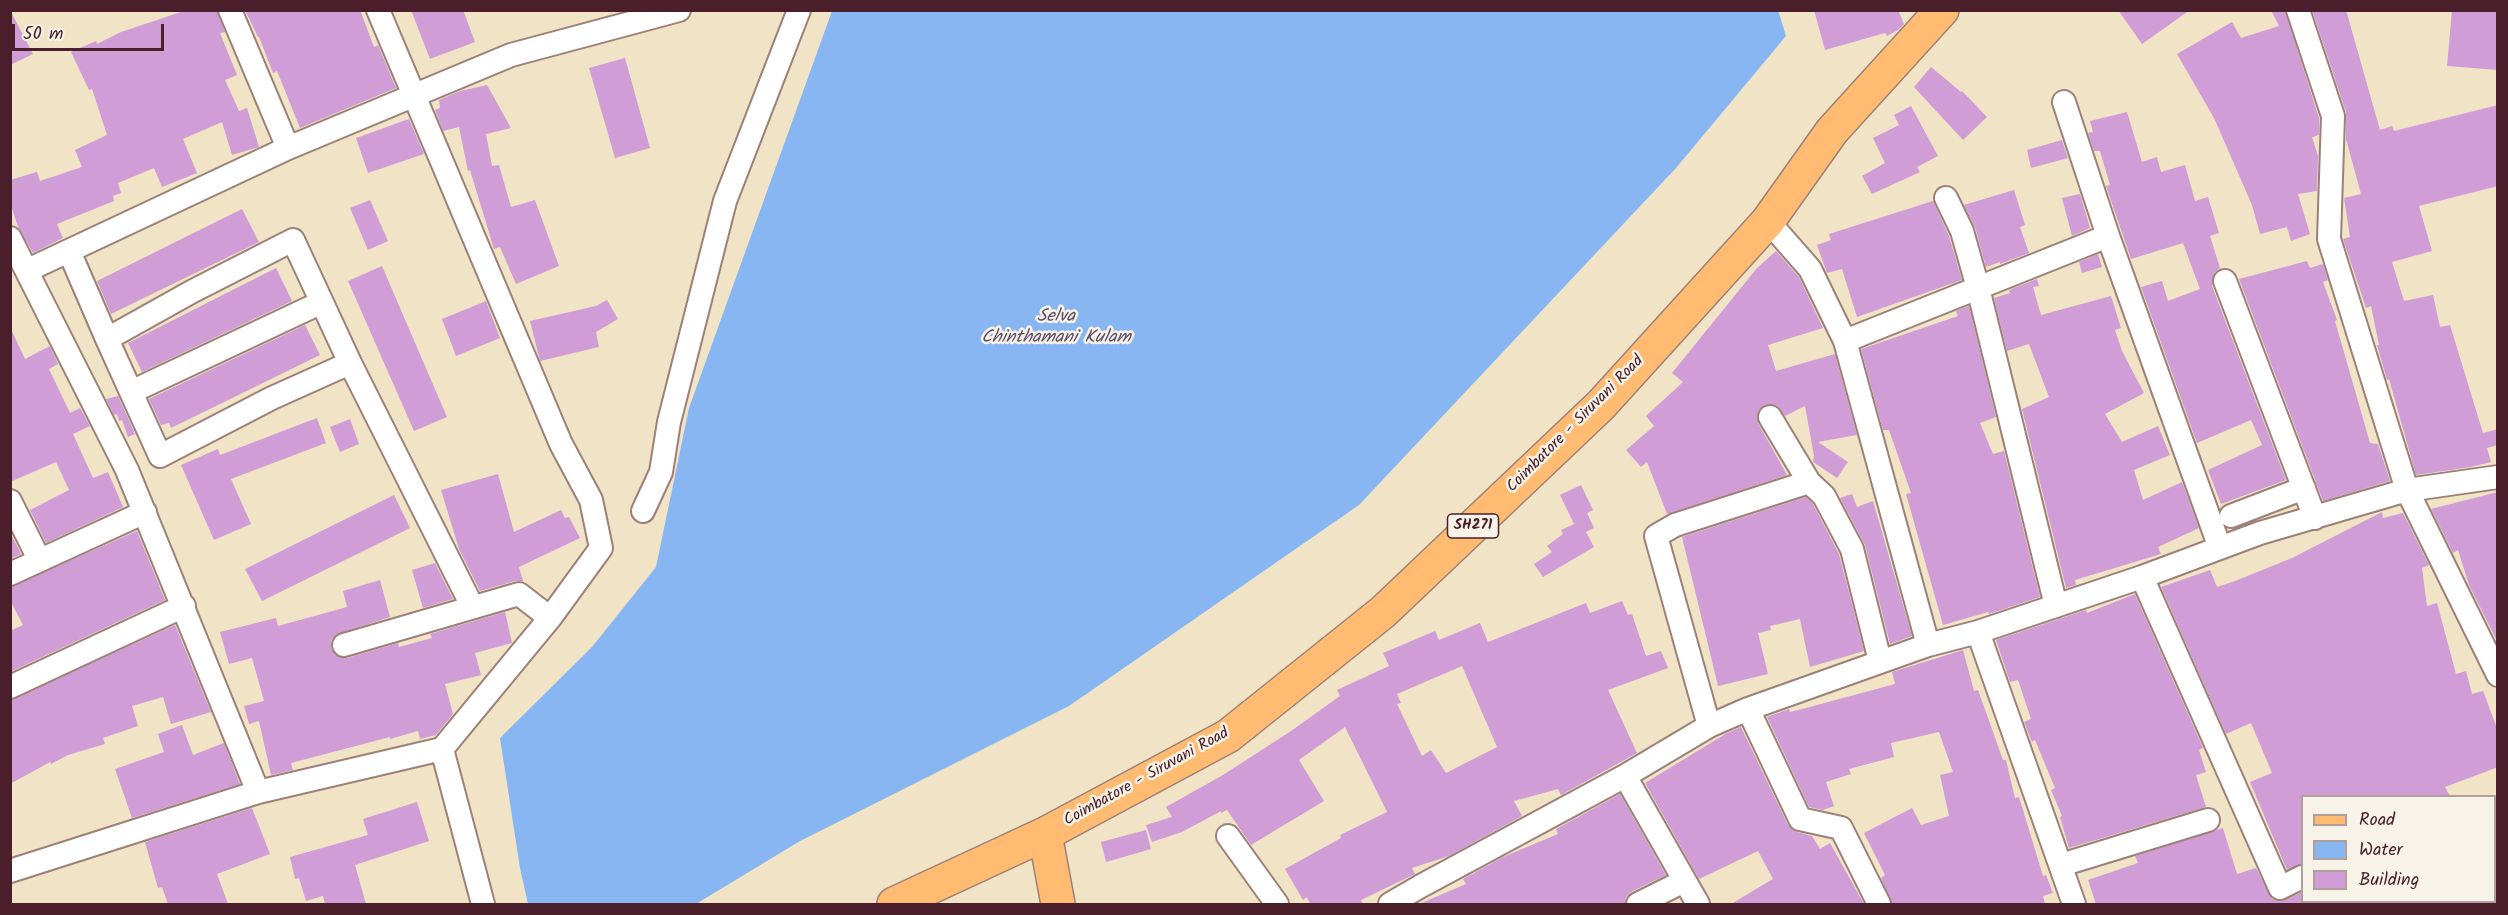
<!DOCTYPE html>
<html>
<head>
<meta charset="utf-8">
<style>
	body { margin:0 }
	#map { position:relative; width:2508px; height:915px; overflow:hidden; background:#f0e3c6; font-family:Kalam,sans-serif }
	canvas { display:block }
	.frame { position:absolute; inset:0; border:12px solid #4a1f2b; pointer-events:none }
	.legend { position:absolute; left:2301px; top:795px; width:195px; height:108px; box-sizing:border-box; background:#f7f3e8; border:2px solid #b29e9c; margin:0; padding:8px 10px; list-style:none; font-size:18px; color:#4a1f2b }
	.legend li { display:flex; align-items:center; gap:12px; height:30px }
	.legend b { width:30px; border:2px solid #b29e9c }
	.scale { position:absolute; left:12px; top:24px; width:152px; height:27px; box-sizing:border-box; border:3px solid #4a1f2b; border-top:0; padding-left:8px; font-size:18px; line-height:21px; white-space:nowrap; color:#4a1f2b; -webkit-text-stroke:4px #f7f3e8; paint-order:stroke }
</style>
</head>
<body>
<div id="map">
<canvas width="2508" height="915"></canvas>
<div class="frame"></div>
<ul class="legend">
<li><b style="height:8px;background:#ffbb71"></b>Road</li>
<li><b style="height:16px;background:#88b6f2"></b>Water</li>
<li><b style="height:16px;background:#d09dd7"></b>Building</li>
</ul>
<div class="scale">50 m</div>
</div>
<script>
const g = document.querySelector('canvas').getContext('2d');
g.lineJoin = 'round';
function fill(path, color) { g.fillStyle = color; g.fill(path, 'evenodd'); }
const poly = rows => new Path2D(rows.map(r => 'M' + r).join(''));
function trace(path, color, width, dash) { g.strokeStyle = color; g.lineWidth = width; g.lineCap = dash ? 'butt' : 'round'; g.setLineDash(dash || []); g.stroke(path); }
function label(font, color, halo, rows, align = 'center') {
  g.font = font + ' Kalam,sans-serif'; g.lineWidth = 5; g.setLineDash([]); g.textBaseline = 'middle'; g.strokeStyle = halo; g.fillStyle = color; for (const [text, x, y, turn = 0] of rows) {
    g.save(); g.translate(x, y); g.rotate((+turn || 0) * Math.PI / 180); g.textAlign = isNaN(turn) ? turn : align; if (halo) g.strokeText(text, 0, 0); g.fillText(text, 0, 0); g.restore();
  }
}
const water = poly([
	[832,11,1778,10,1786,36,1676,168,1359,505,1069,706,800,841,696,904,528,904,520,868,500,738,592,647,656,567,689,408]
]);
const building = poly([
	[10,10,33,54,10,65],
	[187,10,217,10,225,32,220,33,237,75,225,80,239,111,247,108,259,147,232,155,222,122,183,139,197,173,162,187,154,168,118,183,121,193,113,196,114,201,57,224,63,238,33,253,18,227,10,202,10,180,37,172,40,181,82,167,75,150,107,135,92,89,89,90,71,52,96,41,97,44,121,32],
	[245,10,360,10,374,47,378,45,396,88,300,128,277,71,273,73,259,37,258,37],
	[411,10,463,10,475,42,430,59],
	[1814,10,1898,10,1904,24,1898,30,1887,36,1885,33,1825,50],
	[2118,10,2190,10,2142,44],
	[2271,10,2285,10,2319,118,2319,135,2312,137,2318,156,2317,191,2298,194,2310,234,2291,241,2287,227,2260,234,2252,205,2214,118,2177,54,2232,22,2241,38,2279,26],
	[2312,10,2346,10,2380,130,2392,126,2394,131,2498,105,2498,186,2419,206,2432,251,2392,262,2404,301,2433,295,2440,327,2450,325,2483,433,2498,429,2498,445,2487,448,2491,462,2471,467,2416,475,2389,379,2387,380,2377,345,2379,345,2371,306,2366,308,2343,239,2350,237,2344,198,2361,194,2346,139,2346,112],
	[2452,10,2498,10,2498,70,2447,66],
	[625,58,650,148,615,158,589,68],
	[1931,67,1961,92,1962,91,1987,117,1963,140,1914,87],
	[487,85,511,128,486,134,492,166,499,165,511,207,535,200,559,266,516,284,500,247,494,249,470,170,468,171,459,127,443,131,435,110,440,108,439,100,460,91],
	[1911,106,1938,156,1917,167,1920,172,1872,194,1862,176,1885,163,1873,138,1899,125,1894,115],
	[2127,112,2142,162,2157,157,2161,172,2185,165,2195,201,2208,197,2219,233,2210,236,2220,268,2214,273,2212,286,2286,480,2221,504,2208,470,2262,445,2251,420,2197,443,2141,287,2162,281,2168,301,2200,289,2183,243,2131,259,2106,186,2110,185,2100,151,2094,151,2088,133,2093,132,2090,121],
	[409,119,424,154,368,173,356,138],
	[2062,140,2068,158,2031,168,2027,150],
	[2014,190,2025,225,2020,227,2029,253,2000,264,2000,262,1986,267,1975,227,1964,205],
	[2080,194,2090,228,2072,236,2062,198],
	[370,200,388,241,368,250,350,208],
	[1933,201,1949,236,1962,280,1857,317,1842,269,1827,273,1817,245,1831,240,1829,234],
	[242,209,259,242,111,314,97,281],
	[1776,251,1799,277,1823,328,1768,345,1776,371,1835,354,1857,435,1818,442,1848,462,1837,478,1813,462,1814,456,1805,406,1785,416,1776,405,1764,405,1758,411,1758,423,1787,475,1667,514,1647,462,1641,467,1626,450,1654,426,1646,416,1683,382,1672,373,1757,268],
	[2098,254,2102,267,2082,273,2079,262],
	[2307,261,2310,268,2323,264,2328,280,2323,282,2337,320,2335,321,2370,443,2378,444,2390,481,2323,501,2239,279],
	[382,266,447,417,414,431,348,281],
	[276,268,292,301,142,372,128,343],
	[2037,279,2039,286,2033,287,2041,315,2111,296,2121,328,2115,330,2122,351,2144,393,2105,414,2122,442,2158,426,2170,455,2134,470,2143,500,2182,482,2199,528,2158,547,2161,554,2075,580,2076,585,2066,588,2022,409,2049,397,2029,344,2007,351,1994,298,2010,293,2009,290],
	[607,300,618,319,596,332,599,347,540,361,530,321,596,306],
	[486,301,500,338,456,356,442,319],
	[1969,306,1996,417,1980,423,1993,454,2004,451,2040,597,1989,614,1988,612,1943,625,1906,494,1911,493,1889,430,1883,430,1861,349,1958,316,1956,311],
	[305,325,320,355,171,428,169,423,161,425,149,399],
	[10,327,25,359,50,346,58,364,49,369,70,413,80,408,90,426,73,434,93,478,108,472,123,507,46,543,30,510,69,490,56,462,10,482],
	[118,396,119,398,135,434,128,437,122,420,119,421,117,414,114,415,106,399],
	[317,418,326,443,231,479,251,524,214,540,181,465,218,449,220,455],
	[350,419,359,444,340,452,330,427],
	[498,474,514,532,561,510,565,518,569,517,580,538,519,567,523,581,515,581,480,591,459,549,441,490],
	[1581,485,1593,510,1587,513,1594,528,1586,532,1594,547,1543,577,1534,564,1552,552,1547,546,1563,534,1561,530,1574,524,1560,495],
	[2498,492,2498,643,2469,585,2458,550,2453,553,2431,509],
	[1852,494,1857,507,1873,501,1912,636,1890,644,1865,545,1840,498],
	[394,495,410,528,262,601,245,569],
	[1806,497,1813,504,1839,554,1864,651,1810,667,1800,619,1770,626,1771,630,1758,633,1768,674,1718,686,1682,537],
	[2382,512,2383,518,2403,513,2429,565,2422,568,2427,606,2437,603,2456,674,2466,671,2472,694,2483,691,2498,731,2498,767,2445,787,2450,796,2302,796,2302,864,2287,870,2250,782,2272,773,2251,723,2226,734,2161,587,2210,570,2217,587,2235,581,2292,558],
	[137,531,165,600,10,672,10,631,23,625,10,600,10,587],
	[10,532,21,554,10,559],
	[435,563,453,599,423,608,412,570],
	[380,580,390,617,335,635,331,641,331,648,335,655,347,658,398,643,399,647,432,638,430,634,505,612,512,643,475,653,481,675,445,684,453,714,436,735,420,739,418,731,390,739,390,737,291,763,293,770,271,775,259,721,249,724,244,706,264,701,252,658,229,664,220,632,276,618,278,626,347,607,343,591],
	[2135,594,2203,748,2199,750,2206,772,2196,775,2206,807,2069,848,2060,817,2062,816,2051,790,2055,788,2035,740,2032,742,2024,722,2031,719,2018,680,2010,682,1996,640,2086,610,2087,613],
	[1622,601,1628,615,1632,614,1646,656,1661,651,1668,668,1608,690,1637,753,1561,795,1558,789,1514,801,1522,816,1449,856,1412,868,1415,874,1361,900,1363,904,1310,904,1307,897,1303,900,1285,869,1341,838,1340,835,1387,812,1345,727,1299,760,1324,801,1251,845,1227,810,1221,813,1221,811,1182,832,1152,842,1146,825,1172,817,1166,807,1223,775,1291,731,1340,696,1337,690,1389,666,1383,653,1435,631,1439,640,1480,623,1488,642,1586,603,1590,613],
	[1462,666,1497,747,1446,773,1431,750,1422,756,1397,704,1401,703,1397,694],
	[175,625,211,712,171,724,163,697,132,706,138,726,103,738,105,744,68,755,51,764,50,762,10,784,10,700],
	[1963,650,1974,691,1978,690,2003,760,2006,760,2015,798,2019,797,2043,876,2046,875,2053,893,2043,896,2045,904,1892,904,1881,878,1885,875,1864,833,1912,808,1921,825,1949,816,1940,775,1953,772,1939,732,1891,743,1894,757,1849,769,1851,774,1826,782,1834,806,1823,810,1809,807,1767,717,1789,709,1790,712,1806,708,1895,684,1892,672],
	[182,725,193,755,224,743,240,784,132,818,115,769,164,752,158,734],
	[1741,727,1788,825,1797,832,1812,836,1820,849,1830,843,1864,904,1731,904,1773,879,1758,851,1699,879,1645,783,1727,733],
	[1620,794,1666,875,1631,892,1626,897,1625,904,1419,904,1466,884,1463,879,1503,857,1558,834,1556,829],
	[417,802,429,841,355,865,366,904,325,904,323,896,306,901,299,878,295,879,290,857,368,835,363,819],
	[252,808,270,854,217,874,228,904,168,904,162,887,158,888,145,842],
	[2223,828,2237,874,2256,868,2272,899,2278,901,2285,900,2302,892,2302,904,2096,904,2088,880,2138,863,2135,856],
	[1146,830,1151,849,1106,862,1101,842]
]);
const street = poly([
	[230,10,288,148],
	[378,10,561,444,591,500,601,548,550,618,442,749],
	[2298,10,2333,116,2329,239,2407,490,2498,675],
	[1946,198,1962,231,1978,288,2056,606],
	[1768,221,1810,269,1845,341,1928,645],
	[2108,236,2220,548],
	[10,238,127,470,258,792],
	[69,251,107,339,131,392,160,456,272,398,350,363,293,240,193,291,107,339],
	[28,270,288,148,511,55,679,10],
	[2225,281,2315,518],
	[1845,341,2108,236,2064,102],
	[350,363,472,606],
	[131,392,320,303],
	[1770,417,1809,482,1824,496,1852,549,1880,661],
	[10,501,39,559],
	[643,511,661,472,669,422,725,201,799,10],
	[2231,516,2304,488],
	[10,574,145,512],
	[2142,577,2280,888,2302,877],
	[1978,632,2074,904],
	[344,645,519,594,550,618],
	[10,687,184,606],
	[1748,709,1800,819,1841,828,1879,904],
	[1709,726,1656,536,1675,525,1809,482],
	[1625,776,1698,904],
	[1228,836,1277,904],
	[2061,865,2208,820],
	[10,871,258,792,442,749,483,904],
	[2444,902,2446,904],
	[1390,904,1421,886,1625,776,1709,726,1748,709,1928,645,1978,632,2142,577,2260,533,2407,490,2498,477],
	[1638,904,1684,881]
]);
const primary = poly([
	[1045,834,1058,904],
	[894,904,1045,834,1228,736,1383,612,1601,405,1768,221,1832,131,1942,10]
]);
const shields = [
	[1473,526,51]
];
const shieldNames = [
	["SH271",1473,526]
];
const streetNames = [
	["Coimbatore - Siruvani Road",1576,425,-45],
	["Coimbatore - Siruvani Road",1147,778,-29]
];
const waterNames = [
	["Selva",1056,318],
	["Chinthamani Kulam",1056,339]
];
fill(water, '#88b6f2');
fill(building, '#d09dd7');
trace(street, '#9d8178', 26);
trace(primary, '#9d8178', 36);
trace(street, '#fff', 22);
trace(primary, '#ffbb71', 33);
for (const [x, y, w] of shields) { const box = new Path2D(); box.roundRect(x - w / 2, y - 12, w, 24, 4.5); g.fillStyle = '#f7f3e8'; g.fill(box); trace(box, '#4a1f2b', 1.5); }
label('bold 15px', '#4a1f2b', null, shieldNames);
label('16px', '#4a1f2b', '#f7f3e8', streetNames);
label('italic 18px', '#5d4c67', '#f7f3e8', waterNames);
</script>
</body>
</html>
